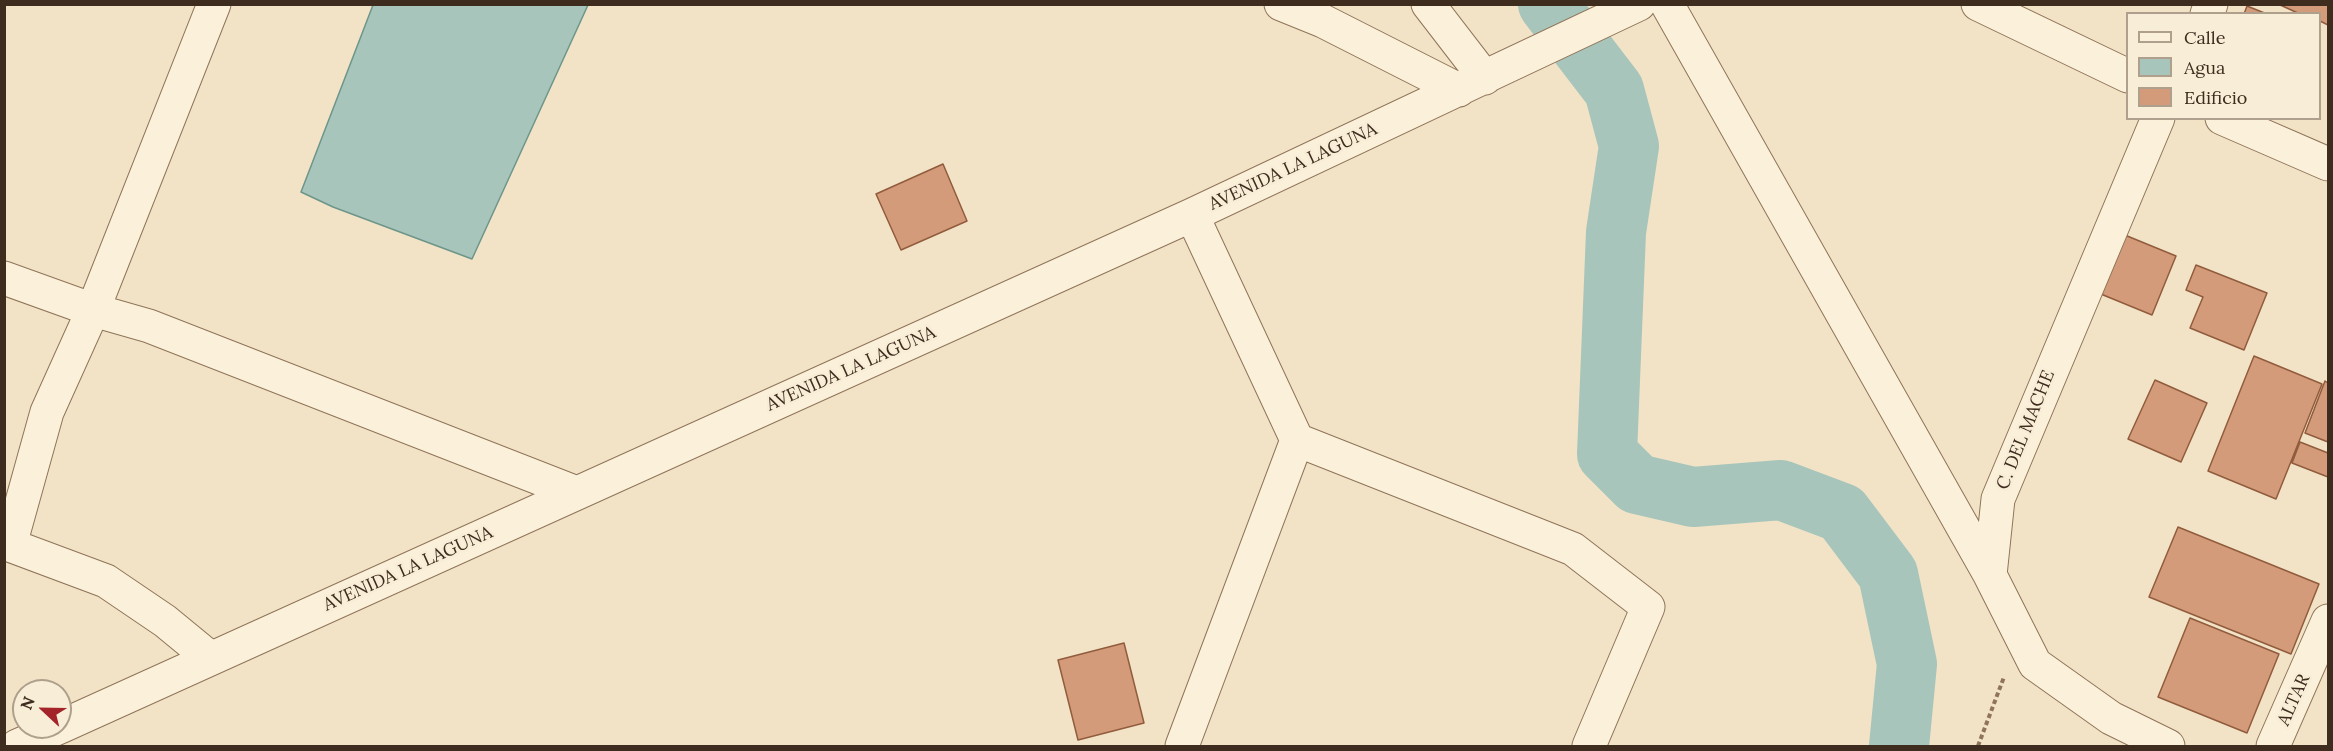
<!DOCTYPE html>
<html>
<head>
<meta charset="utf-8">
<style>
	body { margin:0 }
	#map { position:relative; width:2333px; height:751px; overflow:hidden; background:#f2e3c6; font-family:Lora,serif }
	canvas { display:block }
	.frame { position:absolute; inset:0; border:6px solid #3e2d1e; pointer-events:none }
	.legend { position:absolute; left:2126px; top:12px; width:195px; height:108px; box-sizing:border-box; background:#f8edd6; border:2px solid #aea08c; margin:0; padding:8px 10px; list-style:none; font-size:18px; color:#3e2d1e }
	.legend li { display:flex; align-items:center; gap:12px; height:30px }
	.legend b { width:30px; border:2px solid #aea08c }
	.north { position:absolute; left:12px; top:679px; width:60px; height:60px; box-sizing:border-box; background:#f8edd6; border:2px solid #aea08c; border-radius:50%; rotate:292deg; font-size:16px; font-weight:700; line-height:24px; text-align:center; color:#3e2d1e }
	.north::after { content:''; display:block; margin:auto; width:21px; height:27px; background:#a32429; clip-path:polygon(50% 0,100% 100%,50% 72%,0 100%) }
</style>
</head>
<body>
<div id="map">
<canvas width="2333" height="751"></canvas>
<div class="frame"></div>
<ul class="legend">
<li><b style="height:8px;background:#fbf0da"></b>Calle</li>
<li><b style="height:16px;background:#a7c5bb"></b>Agua</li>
<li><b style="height:16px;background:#d39b79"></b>Edificio</li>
</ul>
<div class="north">N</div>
</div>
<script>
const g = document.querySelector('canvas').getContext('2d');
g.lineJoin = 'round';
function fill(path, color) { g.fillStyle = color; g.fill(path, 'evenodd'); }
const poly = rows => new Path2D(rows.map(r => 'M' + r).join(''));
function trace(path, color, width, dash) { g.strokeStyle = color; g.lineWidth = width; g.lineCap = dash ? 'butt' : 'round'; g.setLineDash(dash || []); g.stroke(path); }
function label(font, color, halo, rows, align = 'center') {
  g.font = font + ' Lora,serif'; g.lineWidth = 5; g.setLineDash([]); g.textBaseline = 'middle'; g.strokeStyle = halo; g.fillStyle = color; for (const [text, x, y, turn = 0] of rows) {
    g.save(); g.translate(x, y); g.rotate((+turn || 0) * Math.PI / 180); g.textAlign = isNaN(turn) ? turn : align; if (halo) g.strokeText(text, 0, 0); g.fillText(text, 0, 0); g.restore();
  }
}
const water = poly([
	[373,5,588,5,472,259,333,207,301,192,373,5]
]);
const river = poly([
	[1548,4,1614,90,1629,146,1616,232,1607,454,1637,484,1693,497,1781,490,1842,513,1888,574,1907,664,1899,746]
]);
const building = poly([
	[2278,4,2328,4,2328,25,2320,21,2320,14,2300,14,2278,4],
	[2247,6,2267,14,2244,14,2247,6],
	[943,164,967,221,901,250,876,194,943,164],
	[2115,231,2176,256,2152,315,2091,290,2115,231],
	[2196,265,2267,293,2244,350,2190,328,2203,297,2186,290,2196,265],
	[2254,356,2322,384,2276,499,2208,471,2254,356],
	[2155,380,2207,403,2181,462,2128,439,2155,380],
	[2325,381,2328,383,2328,442,2305,433,2325,381],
	[2300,442,2328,453,2328,477,2292,463,2300,442],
	[2178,527,2319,584,2291,654,2149,597,2178,527],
	[2190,618,2279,654,2247,733,2158,697,2190,618],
	[1124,643,1144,723,1078,740,1058,660,1124,643]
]);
const path = poly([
	[1978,746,2004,677]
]);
const minor = poly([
	[1281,4,1323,21,1459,90],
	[1428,4,1485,78],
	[1667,4,1990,575,2035,664,2111,718,2168,746],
	[1978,4,2128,76],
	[2207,14,2211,4],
	[2222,118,2328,164],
	[1192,215,1297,440,1573,549,1648,607,1589,746],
	[4,278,93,310,149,326,577,493],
	[4,543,106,581,165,621,210,658],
	[10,545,47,412,93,310,214,4],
	[1990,575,1998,499,2158,118],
	[60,727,1192,215,1639,4],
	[17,746,60,727],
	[1182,746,1297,440],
	[2273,746,2328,621]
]);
const streetNames = [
	["AVENIDA LA LAGUNA",1293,167,-25],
	["AVENIDA LA LAGUNA",851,369,-24],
	["C. DEL MACHE",2026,430,-68],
	["AVENIDA LA LAGUNA",408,569,-24],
	["ALTAR",2294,700,-66]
];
fill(water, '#a7c5bb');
trace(water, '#6d958a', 1.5);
trace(river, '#a7c5bb', 60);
fill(building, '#d39b79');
trace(building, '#915c3d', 1.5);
trace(minor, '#8f7459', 35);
trace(path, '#8f7459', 4, [4.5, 3]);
trace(minor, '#fbf0da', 33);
label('18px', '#3e2d1e', '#f8edd6', streetNames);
</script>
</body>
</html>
